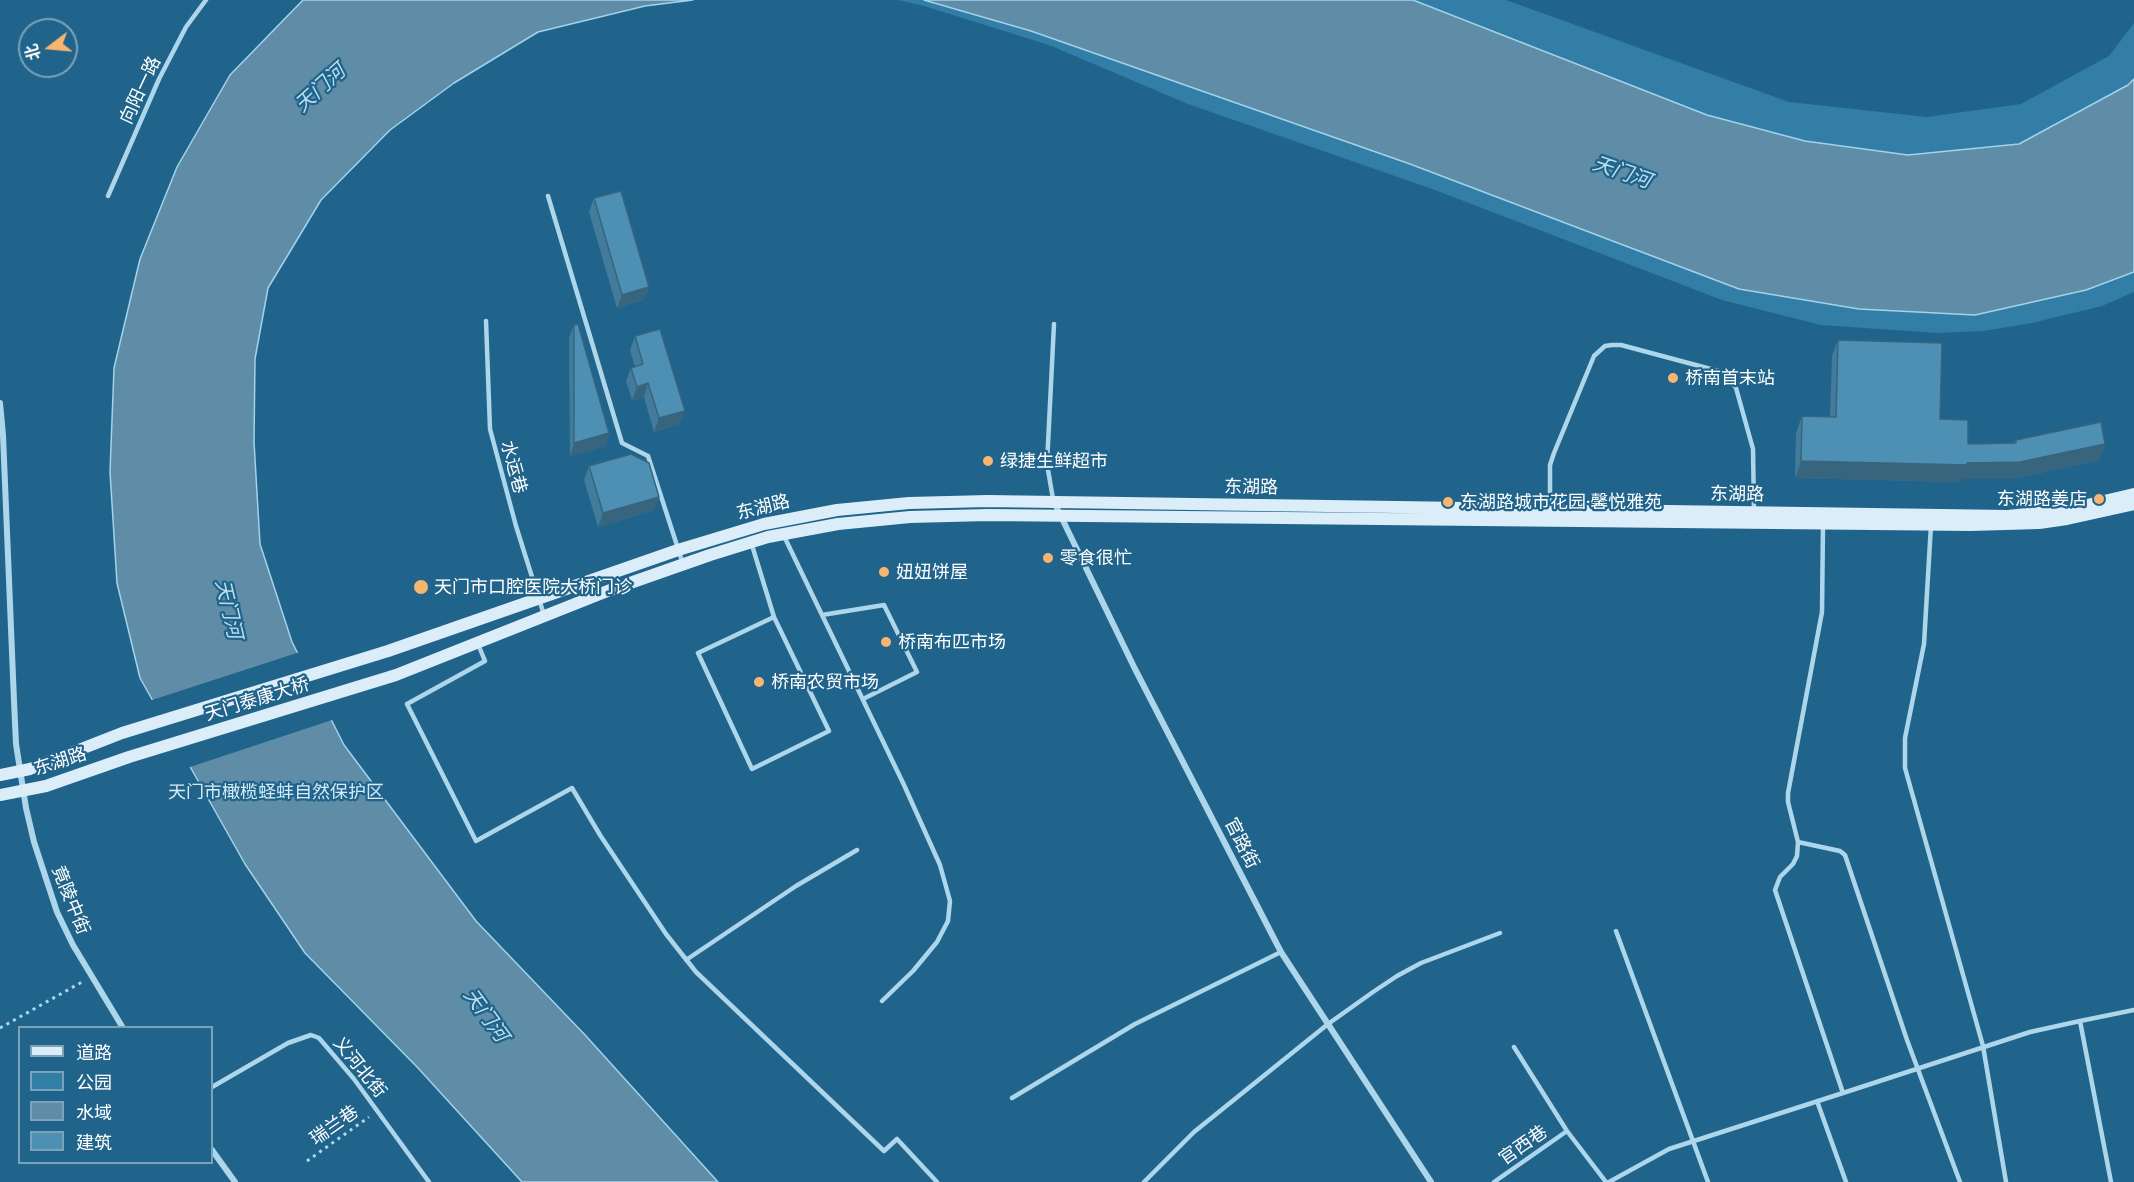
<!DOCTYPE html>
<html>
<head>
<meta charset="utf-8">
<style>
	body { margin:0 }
	#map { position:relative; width:2134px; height:1182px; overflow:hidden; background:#21648b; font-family:Commissioner,"Noto Sans SC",sans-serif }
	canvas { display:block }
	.legend { position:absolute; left:18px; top:1026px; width:195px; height:138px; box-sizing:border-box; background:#21648b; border:2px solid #7aa2b9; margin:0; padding:8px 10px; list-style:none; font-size:18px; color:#fff }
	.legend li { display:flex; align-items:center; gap:12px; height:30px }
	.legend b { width:30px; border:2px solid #7aa2b9 }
	.north { position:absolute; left:18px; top:18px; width:60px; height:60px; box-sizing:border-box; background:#21648b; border:2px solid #7aa2b9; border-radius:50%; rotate:254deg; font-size:16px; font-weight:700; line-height:24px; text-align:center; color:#fff }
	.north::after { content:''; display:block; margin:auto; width:21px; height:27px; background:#f7b570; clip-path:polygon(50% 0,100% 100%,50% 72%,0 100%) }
</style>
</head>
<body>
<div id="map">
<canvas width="2134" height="1182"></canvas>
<ul class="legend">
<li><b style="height:8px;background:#daedf8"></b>道路</li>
<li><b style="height:16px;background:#327ea6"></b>公园</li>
<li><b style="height:16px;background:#5f8ca6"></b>水域</li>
<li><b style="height:16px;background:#4e90b4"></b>建筑</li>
</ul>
<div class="north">北</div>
</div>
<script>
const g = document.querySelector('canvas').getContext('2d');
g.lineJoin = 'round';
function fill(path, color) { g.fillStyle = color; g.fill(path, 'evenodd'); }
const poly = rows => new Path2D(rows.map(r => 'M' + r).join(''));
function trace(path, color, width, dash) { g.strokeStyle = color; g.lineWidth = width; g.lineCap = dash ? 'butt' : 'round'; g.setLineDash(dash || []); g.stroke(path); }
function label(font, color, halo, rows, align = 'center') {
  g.font = font + ' Commissioner,"Noto Sans SC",sans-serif'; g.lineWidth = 4.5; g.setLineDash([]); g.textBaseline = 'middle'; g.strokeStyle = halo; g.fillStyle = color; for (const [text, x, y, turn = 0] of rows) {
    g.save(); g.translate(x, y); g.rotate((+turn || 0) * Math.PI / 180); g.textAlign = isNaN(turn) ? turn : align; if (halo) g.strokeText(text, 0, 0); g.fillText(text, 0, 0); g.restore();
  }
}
const green = poly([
	[898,0,1506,0,1789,102,1927,117,2021,104,2109,56,2134,23,2134,292,2102,306,2032,323,1983,331,1937,333,1821,325,1722,300,1435,190,1188,104,1049,45,924,6]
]);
const water = poly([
	[303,0,693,0,645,6,538,32,454,83,390,130,321,200,268,288,255,359,254,442,260,544,292,642,344,745,476,921,586,1036,718,1182,522,1182,418,1068,305,953,245,864,140,678,117,583,110,472,114,368,140,259,177,167,230,75,303,0],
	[924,0,1413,0,1707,115,1805,141,1908,155,2019,144,2128,85,2134,79,2134,272,2086,290,1975,315,1859,309,1739,289,1410,164,1031,31,924,0]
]);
const pier = poly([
	[300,652,335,719,187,768,149,701]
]);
const path = poly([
	[0,1028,82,982],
	[307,1161,369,1117]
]);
const service = poly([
	[108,196,159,79,186,27,206,0],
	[548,196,622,443,648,456,683,564],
	[486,321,490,429,516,526,544,615],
	[1053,499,1047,464,1054,324],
	[1550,507,1550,465,1554,453,1594,356,1605,346,1612,345,1621,345,1722,372,1729,378,1736,388,1753,449,1754,511],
	[1823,525,1822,612,1788,793,1788,802,1798,842,1840,851,1845,855,1907,1040,1960,1182],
	[1931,525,1924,644,1905,738,1905,768,1983,1046,2006,1182],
	[783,534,904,785,940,865,950,901,948,921,937,942,913,971,882,1001],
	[751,542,774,617,829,731,752,769,698,653,774,617],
	[822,615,884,605,917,672,863,699],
	[478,644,485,661,407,704,476,841,572,788,600,835,666,934,696,972,884,1151,897,1139,937,1182],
	[1798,842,1797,856,1793,864,1780,877,1775,890,1843,1093,2030,1032,2080,1021],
	[1616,931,1708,1182],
	[686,960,796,886,857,850],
	[1514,1047,1567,1131,1606,1182],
	[212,1087,288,1043,311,1035,319,1038,354,1079,429,1182],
	[1012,1098,1135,1024,1281,952],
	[1817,1101,1846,1182],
	[1144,1182,1194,1132,1328,1024,1373,992,1397,976,1421,963,1500,933],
	[1494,1182,1567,1131],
	[1609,1182,1669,1149,1843,1093],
	[2111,1182,2080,1021,2134,1010]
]);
const minor = poly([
	[0,403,3,435,14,701,16,744,26,808,34,842,57,912,73,945,123,1028],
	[1054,502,1135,669,1281,952,1431,1182],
	[212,1150,235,1182]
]);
const secondary = poly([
	[0,775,30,769,122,733,388,651,678,550,764,524,837,510,909,503,988,501,2008,516,2066,510,2134,494],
	[0,795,46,786,129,757,396,675,610,590,710,555,768,537,838,524,910,517,988,515,1971,525,2039,523,2067,519,2134,504]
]);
const wall = poly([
	[594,198,649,287,644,300,617,308,589,212],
	[574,325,609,433,605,446,570,456,569,338],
	[635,336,680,424,654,432,644,397,632,400,626,381,631,368,635,367,630,350],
	[1838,340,1940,419,1968,444,2014,443,2016,440,2105,444,2099,460,2014,479,1962,479,1961,482,1795,478,1796,433,1802,416,1830,417,1832,356],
	[589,466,654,510,598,527,584,480]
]);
const shadedWall = poly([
	[649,287,644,300,617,308,622,295],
	[648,383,644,397,632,400,637,387],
	[685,411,680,424,654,432,659,418],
	[609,433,605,446,570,456,574,443],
	[2105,444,2099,460,2014,479,1962,479,1961,482,1795,478,1801,461,1967,463],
	[659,497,654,510,598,527,603,513]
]);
const building = poly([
	[621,191,649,287,622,295,594,198,621,191],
	[578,324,609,433,574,443,574,325,578,324],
	[660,329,685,411,659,418,648,383,637,387,631,368,643,364,635,336,660,329],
	[1838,340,1942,343,1940,419,1968,420,1968,444,2016,443,2016,440,2101,422,2105,444,2020,462,1967,463,1967,465,1801,461,1802,416,1836,417,1838,340],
	[631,454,649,463,659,497,603,513,589,466,631,454]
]);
const markers = [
	[1673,378,6,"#f7b570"],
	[988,461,6,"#f7b570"],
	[2099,499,6,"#f7b570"],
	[1448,502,6,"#f7b570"],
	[1048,558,6,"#f7b570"],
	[884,572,6,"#f7b570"],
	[421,587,8,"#f7b570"],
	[886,642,6,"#f7b570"],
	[759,682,6,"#f7b570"]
];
const streetNames = [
	["向阳一路",140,90,-65],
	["水运巷",514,467,75],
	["东湖路",1251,487,1],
	["东湖路",1737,494,1],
	["东湖路",763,507,-14],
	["天门泰康大桥",257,699,-17],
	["东湖路",60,761,-18],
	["官路街",1242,843,63],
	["竟陵中街",71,900,68],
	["义河北街",360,1067,51],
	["瑞兰巷",334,1125,-35],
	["官西巷",1523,1145,-35]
];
const poiNames = [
	["桥南首末站",1685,378],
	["绿捷生鲜超市",1000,461],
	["东湖路姜店",2087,499,"right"],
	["东湖路城市花园·馨悦雅苑",1460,502],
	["零食很忙",1060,558],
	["妞妞饼屋",896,572],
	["天门市口腔医院大桥门诊",434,587],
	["桥南布匹市场",898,642],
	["桥南农贸市场",771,682]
];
const parkNames = [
	["天门市橄榄蛏蚌自然保护区",276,792]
];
const waterNames = [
	["天门河",320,88,-42],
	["天门河",1622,172,19],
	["天门河",229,609,77],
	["天门河",486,1015,54]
];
fill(green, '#327ea6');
fill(water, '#5f8ca6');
trace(water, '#a2d3ec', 1.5);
fill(pier, '#21648b');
trace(path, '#aed6eb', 3, [3, 4.5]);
trace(service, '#aed6eb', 4.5);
trace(minor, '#aed6eb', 6);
trace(secondary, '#daedf8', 12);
fill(wall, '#437c9b');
fill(shadedWall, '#37657e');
fill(building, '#4e90b4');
trace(building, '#37657e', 1.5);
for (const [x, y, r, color] of markers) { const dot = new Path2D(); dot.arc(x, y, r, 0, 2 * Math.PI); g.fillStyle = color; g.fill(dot); trace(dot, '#21648b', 2); }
label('18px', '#fff', '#21648b', streetNames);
label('18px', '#fff', '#21648b', poiNames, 'left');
label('18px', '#d3ebf8', '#21648b', parkNames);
label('italic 20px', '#badff2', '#21648b', waterNames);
</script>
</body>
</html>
